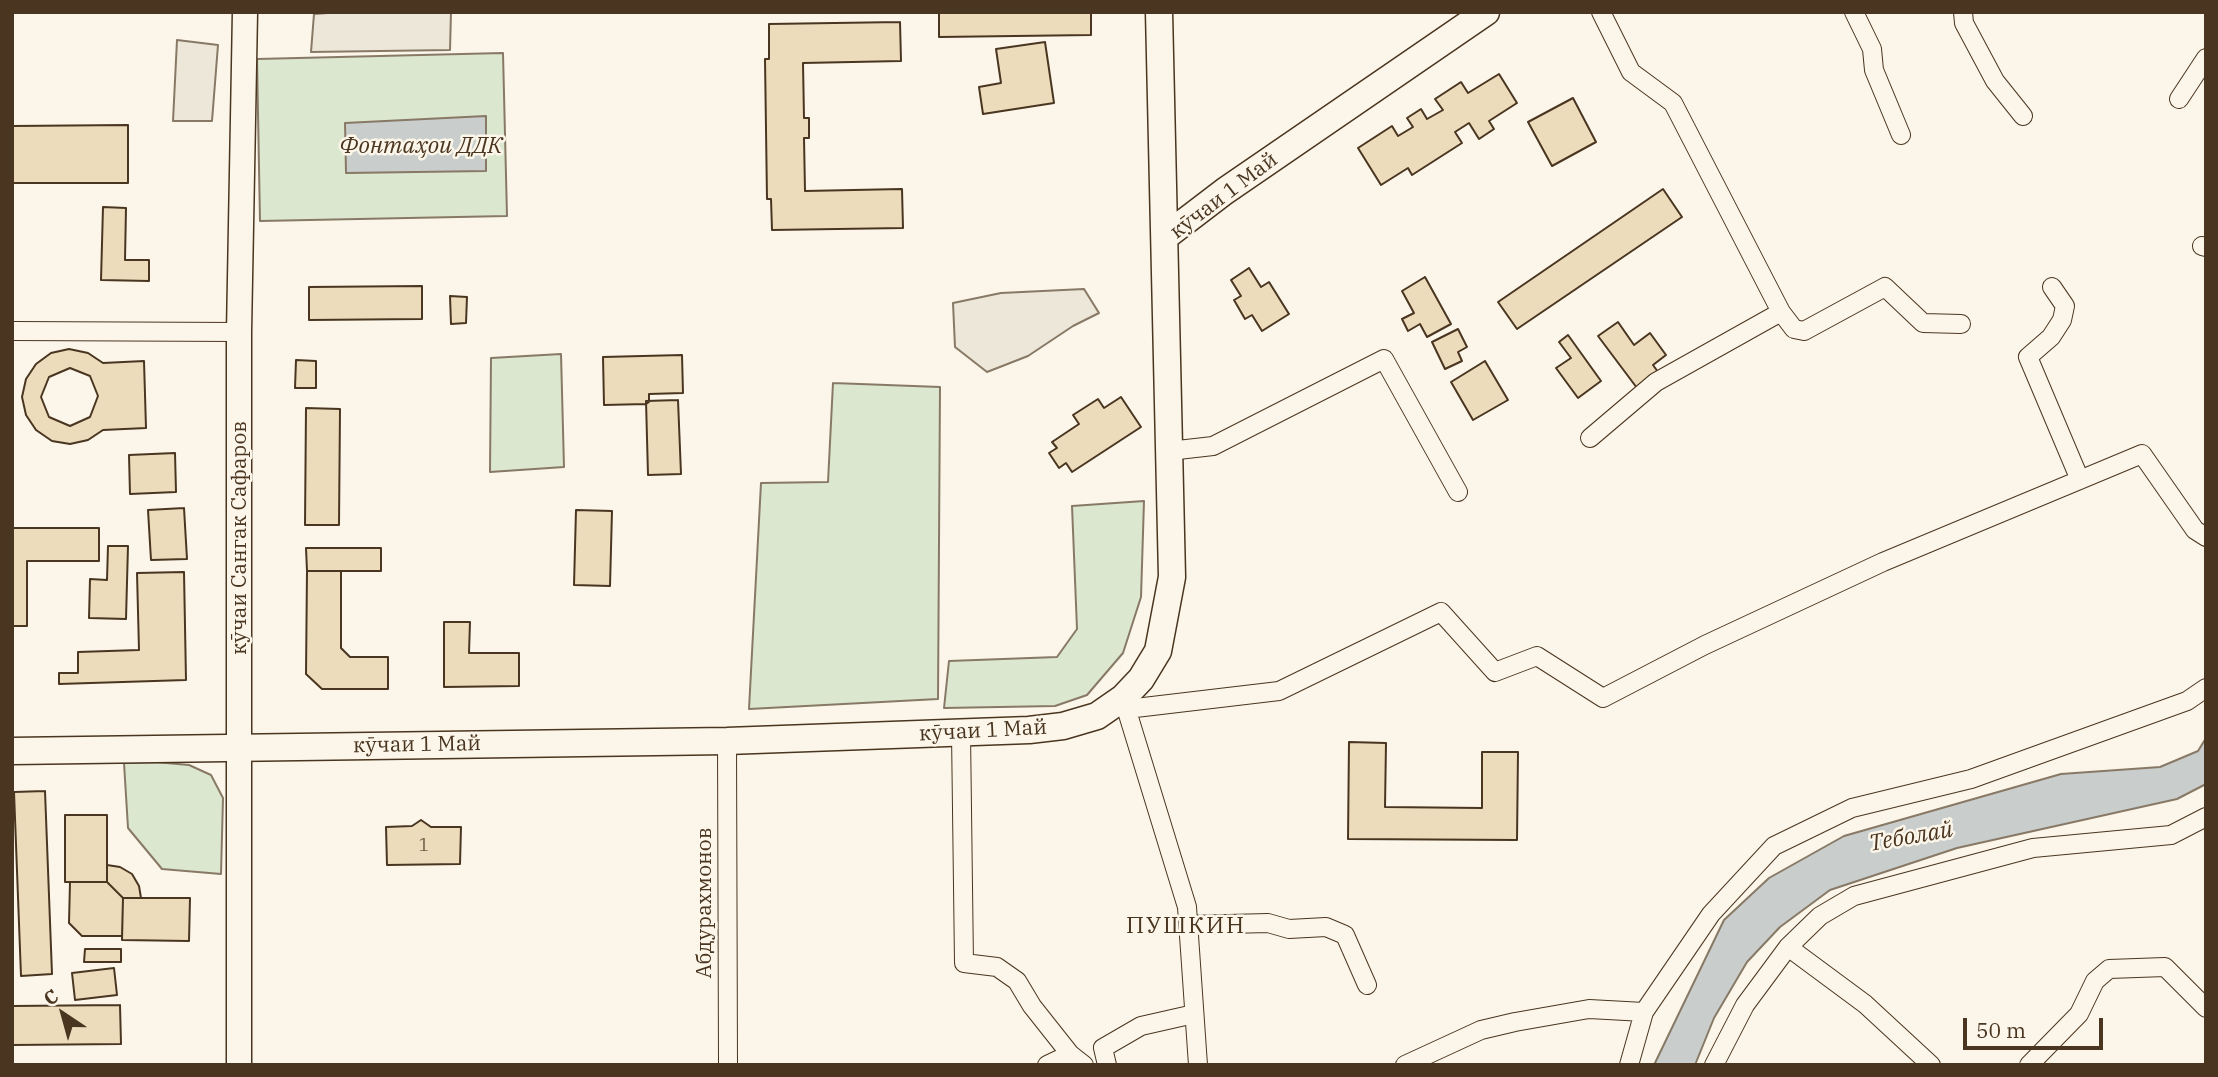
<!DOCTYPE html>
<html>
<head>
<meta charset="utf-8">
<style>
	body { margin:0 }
	#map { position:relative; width:2218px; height:1077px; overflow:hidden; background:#fbf6e9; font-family:"IBM Plex Serif",serif }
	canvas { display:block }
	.frame { position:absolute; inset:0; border:14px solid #4a3520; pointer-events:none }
	.north { position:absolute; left:28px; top:979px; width:70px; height:70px; -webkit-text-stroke:5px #fbf6e9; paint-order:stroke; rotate:324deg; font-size:19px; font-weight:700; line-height:28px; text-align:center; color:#4a3520 }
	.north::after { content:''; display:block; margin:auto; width:24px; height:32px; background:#4a3520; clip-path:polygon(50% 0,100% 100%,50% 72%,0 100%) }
	.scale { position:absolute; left:1963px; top:1018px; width:140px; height:32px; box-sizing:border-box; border:4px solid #4a3520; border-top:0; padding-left:9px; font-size:21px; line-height:24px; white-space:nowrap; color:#4a3520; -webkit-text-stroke:5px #fbf6e9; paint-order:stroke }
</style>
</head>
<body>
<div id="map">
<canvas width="2218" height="1077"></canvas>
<div class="frame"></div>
<div class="north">С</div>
<div class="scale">50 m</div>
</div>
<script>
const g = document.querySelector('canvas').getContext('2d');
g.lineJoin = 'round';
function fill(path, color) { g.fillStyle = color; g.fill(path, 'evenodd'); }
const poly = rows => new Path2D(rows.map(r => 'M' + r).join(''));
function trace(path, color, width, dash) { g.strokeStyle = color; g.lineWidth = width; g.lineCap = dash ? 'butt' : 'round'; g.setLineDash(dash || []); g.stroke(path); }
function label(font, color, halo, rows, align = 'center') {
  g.font = font + ' "IBM Plex Serif",serif'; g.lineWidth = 5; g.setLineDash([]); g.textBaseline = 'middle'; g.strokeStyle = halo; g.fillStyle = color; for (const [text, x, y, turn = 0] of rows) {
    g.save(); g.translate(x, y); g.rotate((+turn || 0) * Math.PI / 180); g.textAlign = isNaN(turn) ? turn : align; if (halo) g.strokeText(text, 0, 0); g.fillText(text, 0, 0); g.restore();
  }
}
const green = poly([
	[503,53,507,216,260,221,257,59,503,53],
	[561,354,564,467,490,472,491,358,561,354],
	[833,383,940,387,938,699,749,709,761,483,828,482,833,383],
	[1144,501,1141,597,1123,653,1087,695,1055,706,944,708,949,661,1057,657,1077,629,1072,506,1144,501],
	[155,762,189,765,211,775,223,798,221,874,162,869,128,828,124,763,155,762]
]);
const parking = poly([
	[341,12,451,12,450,50,311,52,314,14,341,12],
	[177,40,218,45,212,121,173,121,177,40],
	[1084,289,1099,313,1073,326,1028,356,987,372,955,347,953,303,1001,293,1084,289]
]);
const water = poly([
	[486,116,486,171,346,173,345,123,486,116],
	[2206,738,2206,784,2177,799,1957,848,1830,890,1780,927,1747,962,1714,1018,1695,1065,1654,1065,1724,920,1769,878,1844,836,2061,774,2160,767,2198,751,2206,738]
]);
const building = poly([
	[939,12,1091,12,1091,35,939,37,939,12],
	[900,22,901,61,803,63,804,118,809,118,809,138,804,138,805,191,902,189,903,228,772,230,771,199,767,199,765,59,769,59,769,24,900,22],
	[1045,42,1054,103,983,114,979,87,1001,83,996,49,1045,42],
	[1499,74,1517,103,1489,121,1494,129,1479,139,1469,123,1455,132,1462,143,1412,175,1408,168,1381,185,1358,148,1392,126,1398,136,1413,127,1407,118,1421,109,1427,119,1443,110,1435,99,1461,82,1468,93,1499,74],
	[1573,98,1596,142,1552,166,1528,122,1573,98],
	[128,125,128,183,12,183,12,126,128,125],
	[1663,189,1682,217,1517,329,1498,302,1663,189],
	[103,207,126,208,125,260,149,260,149,281,101,280,103,207],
	[1249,268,1261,287,1269,282,1289,314,1262,331,1252,315,1245,319,1234,300,1241,296,1231,280,1249,268],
	[1425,277,1451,324,1427,337,1420,324,1408,331,1402,319,1414,313,1402,291,1425,277],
	[422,286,422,319,309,320,309,287,422,286],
	[450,296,467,297,466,323,451,324,450,296],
	[1618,322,1634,345,1650,333,1666,355,1653,365,1658,372,1637,388,1598,336,1618,322],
	[1458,329,1467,347,1458,352,1462,361,1445,369,1432,342,1458,329],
	[1568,335,1601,381,1578,398,1556,368,1571,358,1559,342,1568,335],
	[69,349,88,353,103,363,144,361,146,428,103,430,88,440,70,444,52,441,36,430,26,415,22,397,26,379,36,364,51,353,69,349],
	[70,368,90,376,98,396,90,417,70,426,49,417,41,397,49,377,70,368],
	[682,355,683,393,649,394,649,402,646,404,604,405,603,357,682,355],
	[296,360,316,361,316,388,295,388,296,360],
	[1485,361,1508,400,1473,420,1451,382,1485,361],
	[1121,397,1141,427,1072,472,1066,463,1059,468,1049,453,1057,448,1052,442,1079,424,1073,415,1098,399,1104,408,1121,397],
	[678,400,681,474,648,475,646,401,678,400],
	[306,408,340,409,339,525,305,525,306,408],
	[175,453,176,492,130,494,129,455,175,453],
	[184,508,187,559,151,560,148,510,184,508],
	[576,510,612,511,610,586,574,585,576,510],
	[12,528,99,528,99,561,27,561,27,626,12,626,12,528],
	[108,546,128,546,126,619,89,618,90,579,107,580,108,546],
	[306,548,381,548,381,571,307,571,306,548],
	[307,571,341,571,341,648,350,657,388,657,388,689,322,689,306,674,307,571],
	[184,572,186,680,59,684,59,673,78,673,78,652,139,650,137,573,184,572],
	[444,622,470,622,469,653,519,653,519,686,444,687,444,622],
	[1349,742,1386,743,1385,807,1482,808,1482,752,1518,752,1517,840,1348,839,1349,742],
	[45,791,52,974,21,976,14,792,45,791],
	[65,815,107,815,107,882,65,882,65,815],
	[421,820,431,827,461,827,460,864,387,865,386,827,412,826,421,820],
	[107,865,120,867,132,874,139,886,141,898,123,898,107,882,107,865],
	[70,882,107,882,123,898,122,936,82,936,69,923,70,882],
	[123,898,190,898,189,941,122,940,123,898],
	[85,949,121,949,121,962,84,962,85,949],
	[114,968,117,995,75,1000,72,973,114,968],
	[120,1005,121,1044,12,1045,12,1006,120,1005]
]);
const street = poly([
	[1854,12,1872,49,1874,70,1901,135],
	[1963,12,1964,23,1995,81,2023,116],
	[2179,99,2206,58],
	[2202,246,2206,247],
	[2052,287,2065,306,2062,320,2051,337,2028,357,2080,480],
	[1781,312,1794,329,1804,331,1885,287,1923,323,1961,324],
	[12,331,239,332],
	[1590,438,1656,382,1781,312,1673,103,1631,72,1601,12],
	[1169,451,1213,446,1384,359,1458,492],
	[1123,698,1187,907,1198,1065],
	[1127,709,1279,691,1441,612,1495,672,1537,656,1603,698,1705,645,1883,562,2142,454,2195,530,2206,537],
	[961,733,964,963,997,967,1017,981,1032,1006,1070,1054,1084,1065],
	[727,741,728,1065],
	[1189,925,1268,923,1289,929,1326,927,1345,935,1367,985],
	[1788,947,1865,1004,1931,1065],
	[1047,1065,1070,1054],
	[1107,1065,1103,1048,1141,1026,1194,1014],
	[1405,1065,1481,1030,1515,1022,1589,1009,1644,1012,1711,914,1774,846,1852,808,1971,779,2187,701,2206,688],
	[1629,1065,1644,1012],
	[1714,1065,1745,1005,1788,947,1820,916,1854,896,2033,848,2171,835,2206,817],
	[2029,1065,2079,1014,2095,981,2109,969,2165,967,2206,1008]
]);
const secondary = poly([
	[239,1065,239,332,245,12]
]);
const primary = poly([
	[1166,236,1225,191,1486,12],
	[12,751,727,741,1029,730,1063,726,1097,716,1123,698,1141,679,1158,651,1172,577,1159,12]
]);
const numberNames = [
	["1",424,846]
];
const streetNames = [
	["кӯчаи 1 Май",1224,196,-37],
	["кӯчаи Сангак Сафаров",240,538,-90],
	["кӯчаи 1 Май",983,731,-3],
	["кӯчаи 1 Май",417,745,-1],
	["Абдурахмонов",705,903,-90]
];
const waterNames = [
	["Фонтаҳои ДДК",421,146],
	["Теболай",1911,837,-10]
];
const neighbourhoodNames = [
	["ПУШКИН",1186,926]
];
fill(green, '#dce7d0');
trace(green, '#887966', 2);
fill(parking, '#ede7d9');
trace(parking, '#887966', 2);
fill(water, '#c9cecd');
trace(water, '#887966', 2);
fill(building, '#ecdcbc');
trace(building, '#4a3520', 2);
trace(street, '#4a3520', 20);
trace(secondary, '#4a3520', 27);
trace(primary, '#4a3520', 29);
trace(street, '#fbf6e9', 18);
trace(secondary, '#fbf6e9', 24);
trace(primary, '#fbf6e9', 26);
label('18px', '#725f47', null, numberNames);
label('21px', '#4a3520', '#fbf6e9', streetNames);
label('italic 23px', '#4a3520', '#fbf6e9', waterNames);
g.letterSpacing = '2px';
label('23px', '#4a3520', '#fbf6e9', neighbourhoodNames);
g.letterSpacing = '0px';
</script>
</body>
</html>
